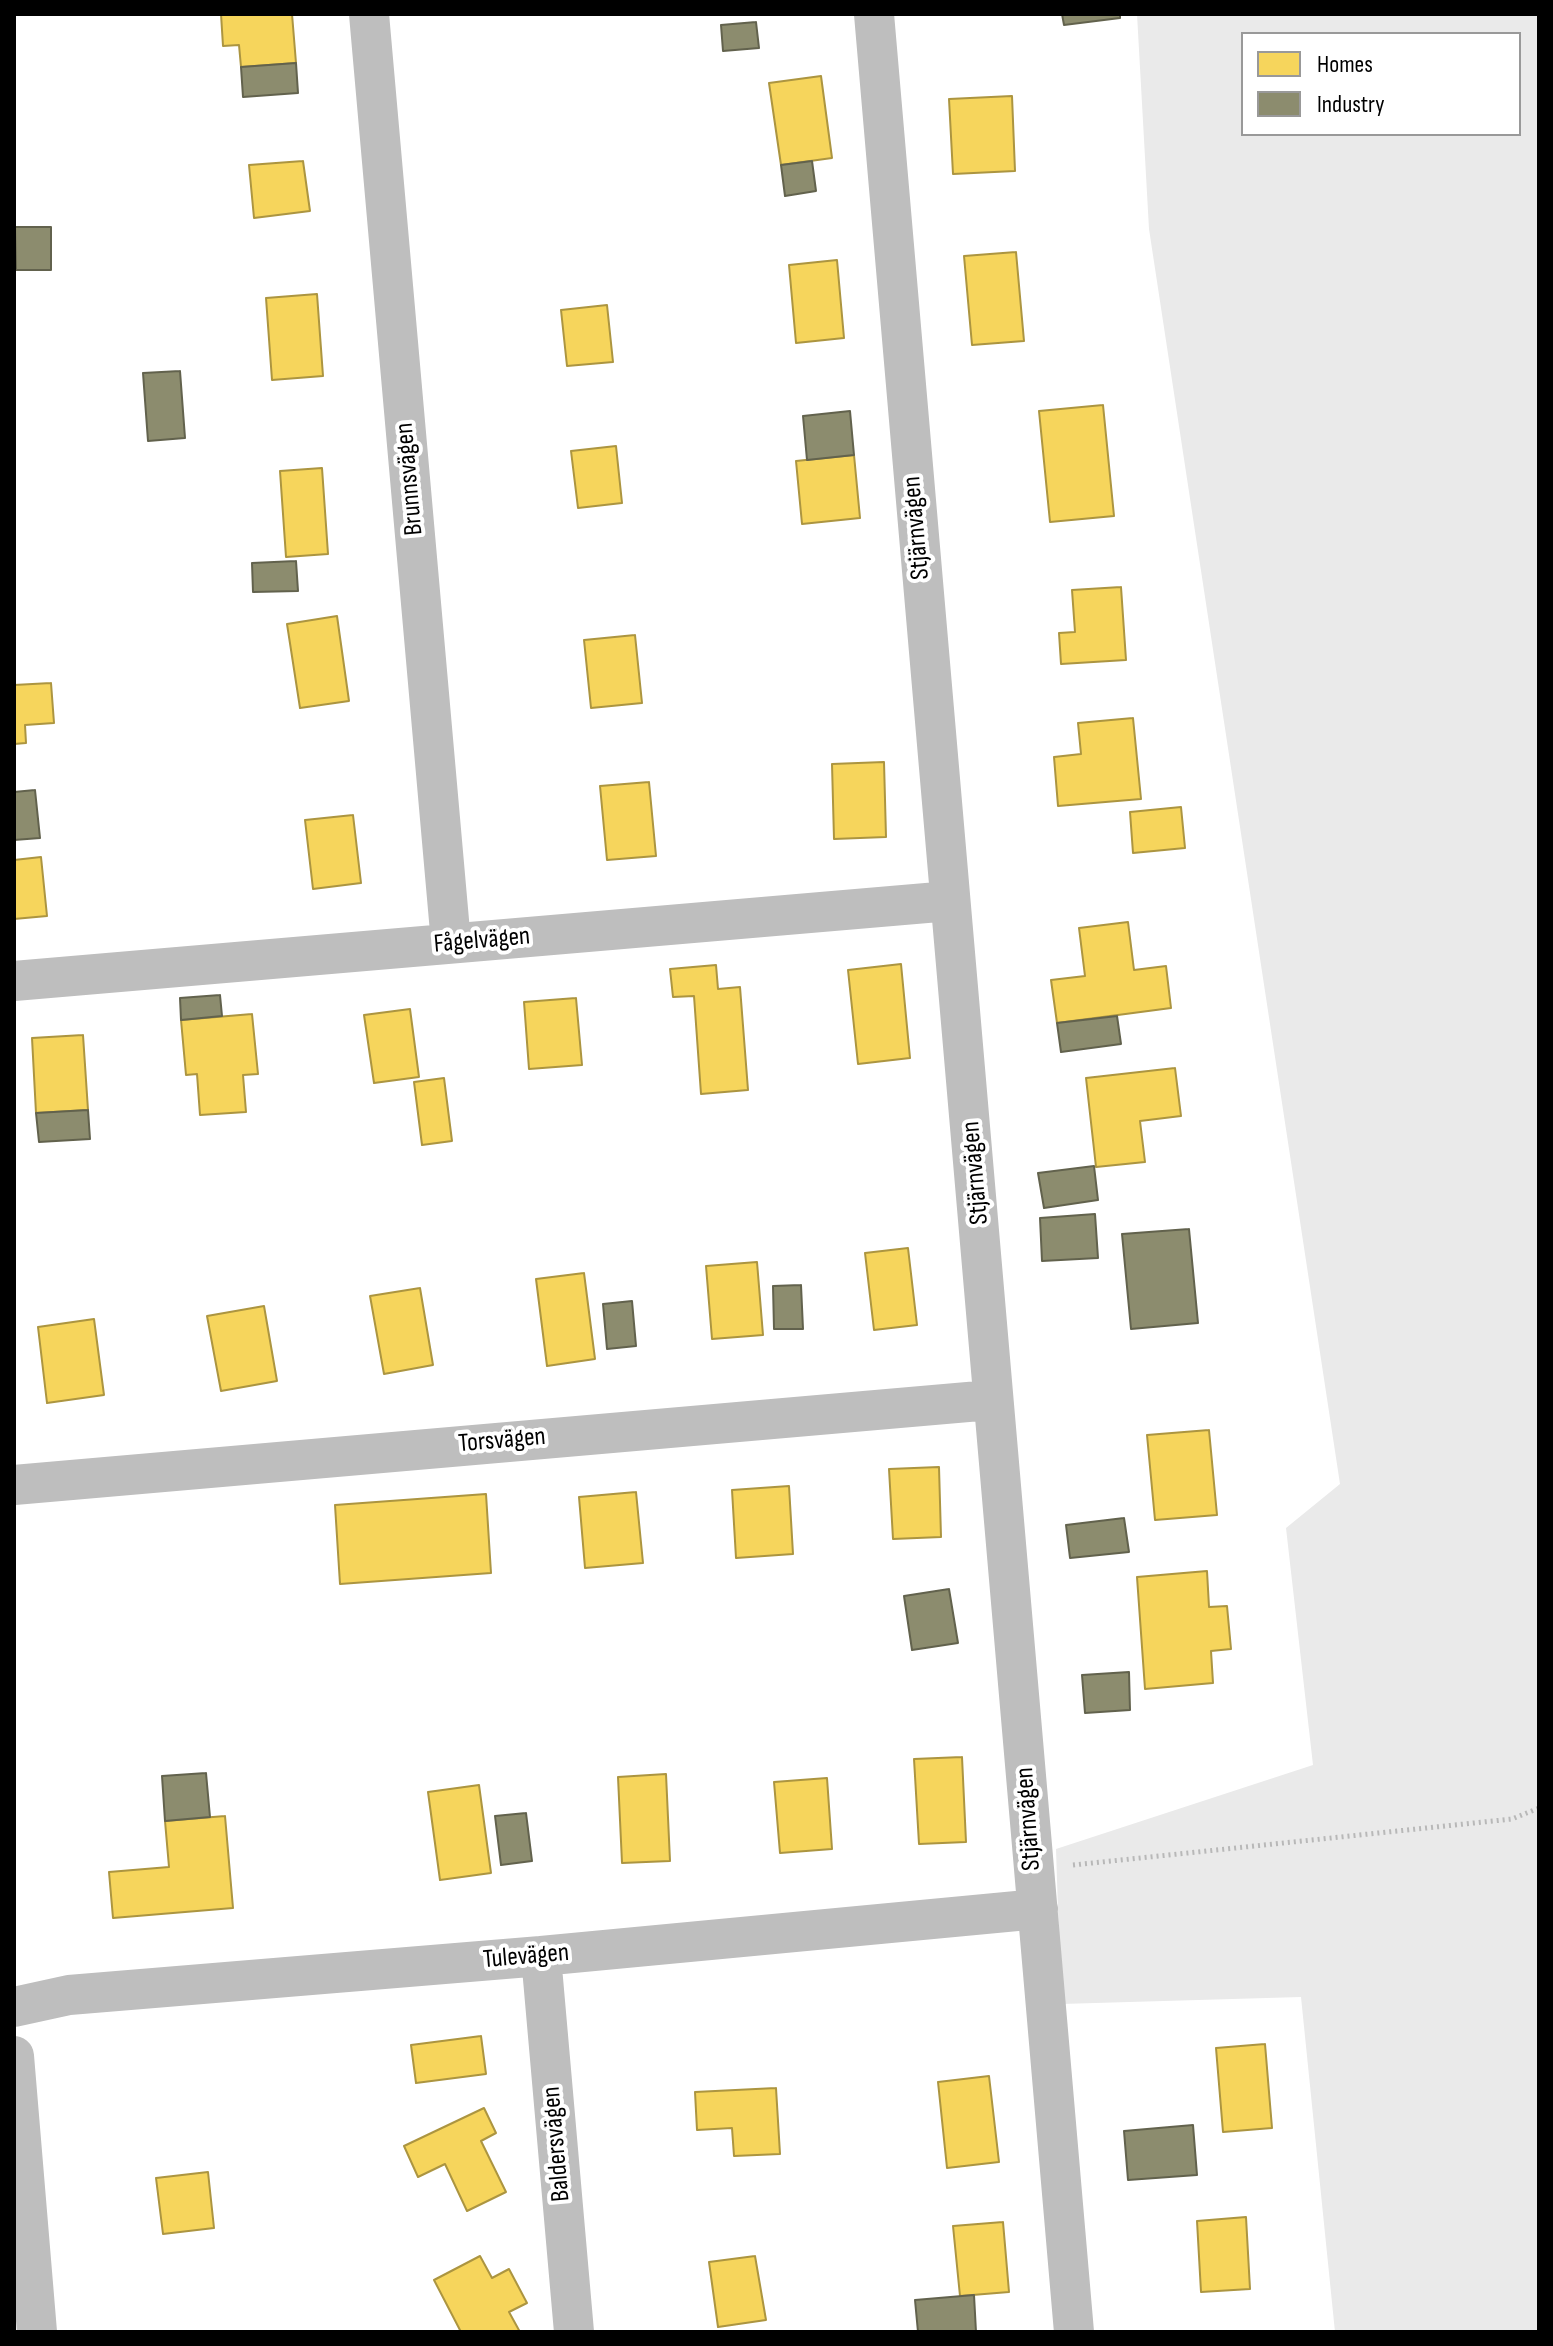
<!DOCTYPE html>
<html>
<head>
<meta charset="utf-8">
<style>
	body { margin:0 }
	#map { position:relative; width:1553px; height:2346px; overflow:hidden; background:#fff; font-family:"Sofia Sans Condensed",sans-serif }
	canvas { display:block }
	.frame { position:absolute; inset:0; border:16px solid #000; pointer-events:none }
	.legend { position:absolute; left:1241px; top:32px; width:280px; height:104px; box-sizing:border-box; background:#fff; border:2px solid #999; margin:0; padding:10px 14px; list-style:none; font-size:24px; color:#000 }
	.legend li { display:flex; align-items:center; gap:16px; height:40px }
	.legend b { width:40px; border:2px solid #999 }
</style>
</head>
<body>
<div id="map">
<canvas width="1553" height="2346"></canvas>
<div class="frame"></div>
<ul class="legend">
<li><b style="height:22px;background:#f6d55c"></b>Homes</li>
<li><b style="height:22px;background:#8c8c6e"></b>Industry</li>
</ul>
</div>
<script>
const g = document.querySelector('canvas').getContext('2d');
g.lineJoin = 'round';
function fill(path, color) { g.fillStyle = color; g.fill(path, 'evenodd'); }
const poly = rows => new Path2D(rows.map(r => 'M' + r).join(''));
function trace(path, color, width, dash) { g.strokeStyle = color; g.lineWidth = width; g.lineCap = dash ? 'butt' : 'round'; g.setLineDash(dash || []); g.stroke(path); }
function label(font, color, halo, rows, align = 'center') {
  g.font = font + ' "Sofia Sans Condensed",sans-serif'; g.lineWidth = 8; g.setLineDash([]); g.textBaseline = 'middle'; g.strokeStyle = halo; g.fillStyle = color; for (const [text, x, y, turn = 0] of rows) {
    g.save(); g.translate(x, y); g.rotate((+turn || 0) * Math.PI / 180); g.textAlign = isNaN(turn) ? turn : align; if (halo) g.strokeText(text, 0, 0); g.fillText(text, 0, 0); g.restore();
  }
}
const green = poly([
	[1137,14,1539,14,1539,2332,1335,2332,1301,1997,1061,2004,1056,1849,1313,1765,1286,1528,1340,1484,1149,229],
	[1243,34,1519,34,1519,134,1243,134]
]);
const homes = poly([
	[221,14,292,14,296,63,241,67,239,45,223,46,221,14],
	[821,76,832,158,781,165,769,83,821,76],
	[1012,96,1015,171,953,174,949,99,1012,96],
	[303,161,310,211,254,218,249,165,303,161],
	[1016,252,1024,341,972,345,964,256,1016,252],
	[837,260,844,338,796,343,789,265,837,260],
	[317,294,323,376,272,380,266,298,317,294],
	[607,305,613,362,567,366,561,310,607,305],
	[1103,405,1114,516,1050,522,1039,411,1103,405],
	[616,446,622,503,578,508,571,451,616,446],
	[854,455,860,518,802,524,796,461,854,455],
	[322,468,328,554,286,557,280,471,322,468],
	[1121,587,1126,660,1061,664,1059,633,1075,632,1072,590,1121,587],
	[337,616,349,701,300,708,287,624,337,616],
	[635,635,642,703,591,708,584,640,635,635],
	[51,683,54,723,25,725,26,743,14,744,14,685,51,683],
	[1133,718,1141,799,1058,806,1054,757,1081,754,1078,723,1133,718],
	[884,762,886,837,834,839,832,764,884,762],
	[649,782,656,856,607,860,600,786,649,782],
	[1181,807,1185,848,1133,853,1130,812,1181,807],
	[353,815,361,883,313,889,305,820,353,815],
	[41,857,47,916,14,919,14,860,41,857],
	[1128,922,1134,970,1166,966,1171,1008,1057,1023,1051,980,1085,976,1079,928,1128,922],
	[901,964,910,1058,858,1064,848,970,901,964],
	[716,965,718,989,740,987,748,1090,701,1094,694,996,673,997,670,969,716,965],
	[576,998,582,1065,529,1069,524,1002,576,998],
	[410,1009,419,1077,374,1083,364,1015,410,1009],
	[252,1014,258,1074,243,1075,246,1112,200,1115,197,1074,186,1075,181,1020,252,1014],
	[83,1035,88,1110,36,1113,32,1038,83,1035],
	[1175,1068,1181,1116,1140,1121,1145,1162,1096,1167,1086,1078,1175,1068],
	[444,1078,452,1141,422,1145,414,1082,444,1078],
	[908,1248,917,1325,874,1330,865,1253,908,1248],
	[757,1262,763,1335,712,1339,706,1266,757,1262],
	[584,1273,595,1359,547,1366,536,1279,584,1273],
	[420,1288,433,1365,384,1374,370,1296,420,1288],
	[264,1306,277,1381,221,1391,207,1316,264,1306],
	[94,1319,104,1395,47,1403,38,1327,94,1319],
	[1209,1430,1217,1515,1155,1520,1147,1435,1209,1430],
	[939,1467,941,1537,893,1539,889,1469,939,1467],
	[789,1486,793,1554,736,1558,732,1490,789,1486],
	[636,1492,643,1563,585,1568,579,1497,636,1492],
	[486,1494,491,1573,340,1584,335,1505,486,1494],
	[1207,1571,1209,1607,1227,1606,1231,1649,1211,1651,1213,1683,1145,1689,1137,1577,1207,1571],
	[962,1757,966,1842,919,1844,914,1759,962,1757],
	[666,1774,670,1861,622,1863,618,1777,666,1774],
	[827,1778,832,1849,780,1853,774,1782,827,1778],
	[479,1785,491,1873,440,1880,428,1792,479,1785],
	[225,1816,233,1908,113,1918,109,1872,169,1867,165,1821,225,1816],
	[481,2036,486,2074,416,2083,411,2045,481,2036],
	[1265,2044,1272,2128,1223,2132,1216,2048,1265,2044],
	[989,2076,999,2162,947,2168,938,2082,989,2076],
	[776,2088,780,2154,734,2156,732,2128,697,2130,695,2092,776,2088],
	[484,2108,496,2133,481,2141,506,2192,467,2211,445,2164,418,2177,404,2146,484,2108],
	[208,2172,214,2228,163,2234,156,2178,208,2172],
	[1246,2217,1250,2289,1201,2292,1197,2221,1246,2217],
	[1003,2222,1009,2292,960,2296,953,2226,1003,2222],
	[480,2256,492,2278,509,2269,527,2303,509,2312,520,2332,461,2332,434,2280,480,2256],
	[755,2256,766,2320,718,2327,709,2262,755,2256]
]);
const industry = poly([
	[1062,14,1120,14,1120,18,1064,25,1062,14],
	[756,22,759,48,723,51,721,25,756,22],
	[296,63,298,93,243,97,241,67,296,63],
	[812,161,816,191,785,196,781,165,812,161],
	[15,227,51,227,51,270,16,270,15,227],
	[180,371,185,438,148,441,143,373,180,371],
	[850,411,854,455,807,460,803,416,850,411],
	[296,561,298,591,253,592,252,563,296,561],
	[35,790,40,838,14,840,14,792,35,790],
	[220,995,222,1016,181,1020,180,998,220,995],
	[1117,1016,1121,1044,1061,1052,1057,1023,1117,1016],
	[88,1110,90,1139,39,1142,36,1113,88,1110],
	[1094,1166,1098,1200,1044,1208,1038,1173,1094,1166],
	[1095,1214,1098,1258,1042,1261,1040,1218,1095,1214],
	[1189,1229,1198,1323,1131,1329,1122,1234,1189,1229],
	[801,1285,803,1329,774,1329,773,1286,801,1285],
	[632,1301,636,1346,607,1349,603,1304,632,1301],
	[1124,1518,1129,1552,1070,1558,1066,1525,1124,1518],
	[949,1589,958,1643,912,1650,904,1596,949,1589],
	[1129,1672,1130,1710,1085,1713,1082,1675,1129,1672],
	[206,1773,210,1817,165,1821,162,1776,206,1773],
	[526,1813,532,1861,501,1865,495,1816,526,1813],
	[1193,2125,1197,2175,1128,2180,1124,2131,1193,2125],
	[974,2295,976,2332,918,2332,915,2300,974,2295]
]);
const path = poly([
	[1073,1865,1512,1819,1539,1808]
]);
const minor = poly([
	[369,14,451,943],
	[874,14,1074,2332],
	[14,981,950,901],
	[14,1485,991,1400],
	[541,1956,574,2332],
	[14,2007,69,1995,541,1956,1038,1909],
	[14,2056,37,2332]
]);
const streetNames = [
	["Brunnsvägen",410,479,-95],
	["Stjärnvägen",917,528,-95],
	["Fågelvägen",482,941,-5],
	["Stjärnvägen",976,1173,-95],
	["Torsvägen",502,1441,-5],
	["Stjärnvägen",1029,1819,-94],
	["Tulevägen",526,1957,-5],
	["Baldersvägen",557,2144,-95]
];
fill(green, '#eaeaea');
fill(homes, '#f6d55c');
trace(homes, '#ac9540', 2);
fill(industry, '#8c8c6e');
trace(industry, '#62624d', 2);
trace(path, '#b8b8b8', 5, [2, 4]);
trace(minor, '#bebebe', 40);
label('26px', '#000', '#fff', streetNames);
</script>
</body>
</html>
